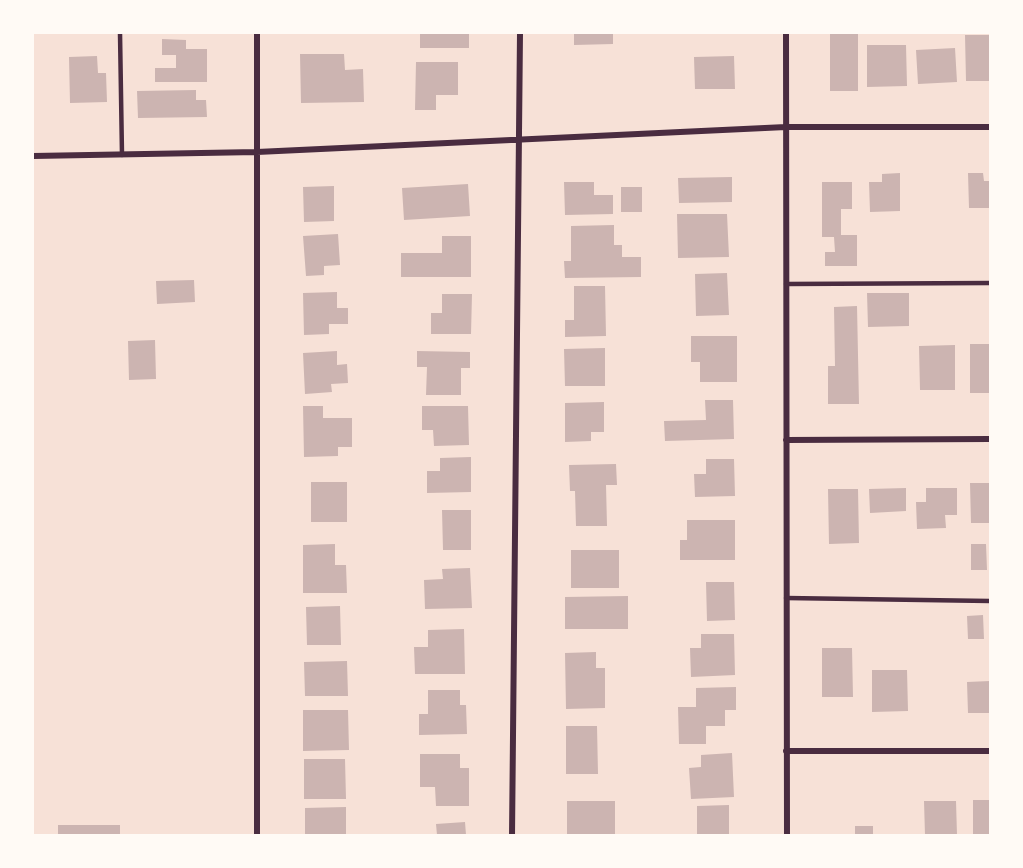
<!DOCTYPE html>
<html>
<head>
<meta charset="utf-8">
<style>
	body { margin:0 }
	#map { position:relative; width:1023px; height:868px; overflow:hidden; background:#f7e1d7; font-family:"PT Sans Narrow",sans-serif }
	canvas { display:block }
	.frame { position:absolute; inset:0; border:34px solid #fffaf5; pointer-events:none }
</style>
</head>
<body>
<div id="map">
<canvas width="1023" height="868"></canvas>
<div class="frame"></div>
</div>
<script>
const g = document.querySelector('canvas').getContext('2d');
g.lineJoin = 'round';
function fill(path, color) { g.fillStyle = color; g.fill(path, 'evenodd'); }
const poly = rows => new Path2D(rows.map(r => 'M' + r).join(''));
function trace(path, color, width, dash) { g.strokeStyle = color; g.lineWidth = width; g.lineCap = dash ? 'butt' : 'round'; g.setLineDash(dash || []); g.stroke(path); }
const building = poly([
	[420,33,469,33,469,48,420,48],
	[574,33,613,33,613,44,574,45],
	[830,33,858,33,858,91,830,91],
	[965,35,990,35,990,81,966,81],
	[162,39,186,40,186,49,207,49,207,82,155,82,155,68,176,68,176,55,162,55],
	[867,45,906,45,907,86,867,87],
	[955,48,957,82,918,84,916,50],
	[300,54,344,54,345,70,363,69,364,102,301,103],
	[97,56,98,73,106,73,107,102,70,103,69,57],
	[734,56,735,89,695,89,694,57],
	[416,62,458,62,458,95,436,95,436,110,415,110],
	[196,90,196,100,206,100,207,117,138,118,137,91],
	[900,173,900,211,870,212,869,182,882,182,882,174],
	[968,173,983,173,984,181,990,181,990,208,969,208],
	[732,177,732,202,679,203,678,178],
	[564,182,594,182,594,195,613,195,613,214,565,215],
	[822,182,852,182,852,209,841,209,841,235,857,235,857,266,825,266,825,252,835,252,834,237,822,237],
	[468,184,470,216,404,220,402,188],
	[334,186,334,221,304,222,303,187],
	[621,187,642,187,642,212,621,212],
	[677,214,727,214,729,257,678,258],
	[614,225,614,245,622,245,622,257,641,257,641,277,565,278,564,261,571,261,571,226],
	[338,234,340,265,324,266,324,275,306,276,303,236],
	[442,236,471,236,471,277,401,277,401,253,442,253],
	[727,273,729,315,696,316,695,274],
	[194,280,195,302,157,304,156,281],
	[574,286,605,286,606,336,565,337,565,320,574,320],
	[337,292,337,308,348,308,348,324,329,324,329,334,304,335,303,293],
	[867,293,909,293,909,326,868,327],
	[442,294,472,294,471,334,431,334,431,313,442,313],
	[857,306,859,404,828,404,828,366,835,366,834,307],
	[691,336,737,336,737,382,700,382,700,362,691,362],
	[155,340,156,379,129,380,128,341],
	[970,344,989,344,990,393,970,393],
	[955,345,955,390,920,390,919,346],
	[605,348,605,386,565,386,564,349],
	[337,351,337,365,347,364,348,383,331,384,332,392,305,394,303,353],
	[417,351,470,352,470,368,461,368,461,395,426,395,427,367,417,367],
	[705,400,733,400,734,439,665,441,664,421,706,420],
	[604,402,604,432,591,432,591,441,565,442,565,403],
	[303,406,323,406,323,418,352,418,352,447,338,447,338,456,304,457],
	[422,406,468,406,469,445,434,446,433,430,422,430],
	[471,457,471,492,427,493,427,471,440,471,440,458],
	[706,459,734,459,735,496,695,497,694,474,706,474],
	[616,464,617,485,606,485,607,526,576,526,575,491,570,491,569,465],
	[311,482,347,482,347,522,311,522],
	[970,483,990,483,990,523,971,523],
	[906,488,906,511,870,513,869,489],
	[926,488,957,488,957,515,945,515,946,528,917,529,916,502,926,502],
	[828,489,858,489,859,543,829,544],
	[442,510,471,510,471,550,443,550],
	[687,520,735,520,735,560,680,560,680,540,687,540],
	[335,544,335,565,346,565,347,593,303,593,303,545],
	[971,544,986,544,987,570,971,570],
	[571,550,619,550,619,588,571,588],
	[470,568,472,608,425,609,424,580,443,579,442,569],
	[706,582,734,582,735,620,707,621],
	[628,596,628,629,565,629,565,597],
	[340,606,341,645,307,645,306,607],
	[983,615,984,639,968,639,967,616],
	[464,629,465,674,415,674,414,647,428,647,428,630],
	[701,634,734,634,735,675,691,677,690,648,701,648],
	[822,648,852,648,853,697,822,697],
	[596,652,596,668,605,668,605,708,566,709,565,653],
	[347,661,348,696,305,696,304,662],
	[872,670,907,670,908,711,872,712],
	[990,681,990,713,968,713,967,682],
	[736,687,736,710,725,710,725,726,706,726,706,744,679,744,678,707,696,707,696,688],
	[428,690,460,690,460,705,466,705,467,734,419,735,419,714,428,714],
	[303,710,348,710,349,750,303,751],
	[566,726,597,726,598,774,566,774],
	[732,753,734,797,691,799,689,768,701,767,701,755],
	[420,754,460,754,460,768,469,768,469,806,436,806,435,787,420,787],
	[304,759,345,759,346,799,304,799],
	[973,800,990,800,990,835,973,835],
	[567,801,615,801,615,835,567,835],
	[924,801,956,801,957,835,925,835],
	[729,805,729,835,697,835,697,806],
	[346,807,346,835,305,835,305,808],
	[465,822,466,835,437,835,436,824],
	[58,825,120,825,120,835,58,835],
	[855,826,873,826,873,835,855,835]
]);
const service = poly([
	[120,33,122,155],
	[786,284,990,283],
	[786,598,990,601]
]);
const minor = poly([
	[257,33,257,835],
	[786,33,787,835],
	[33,156,257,152,786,127,990,127],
	[786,440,990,439],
	[786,751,990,751],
	[512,835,520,33]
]);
fill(building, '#ccb4b1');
trace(service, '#4a2c40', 4.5);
trace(minor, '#4a2c40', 6);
</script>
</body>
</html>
